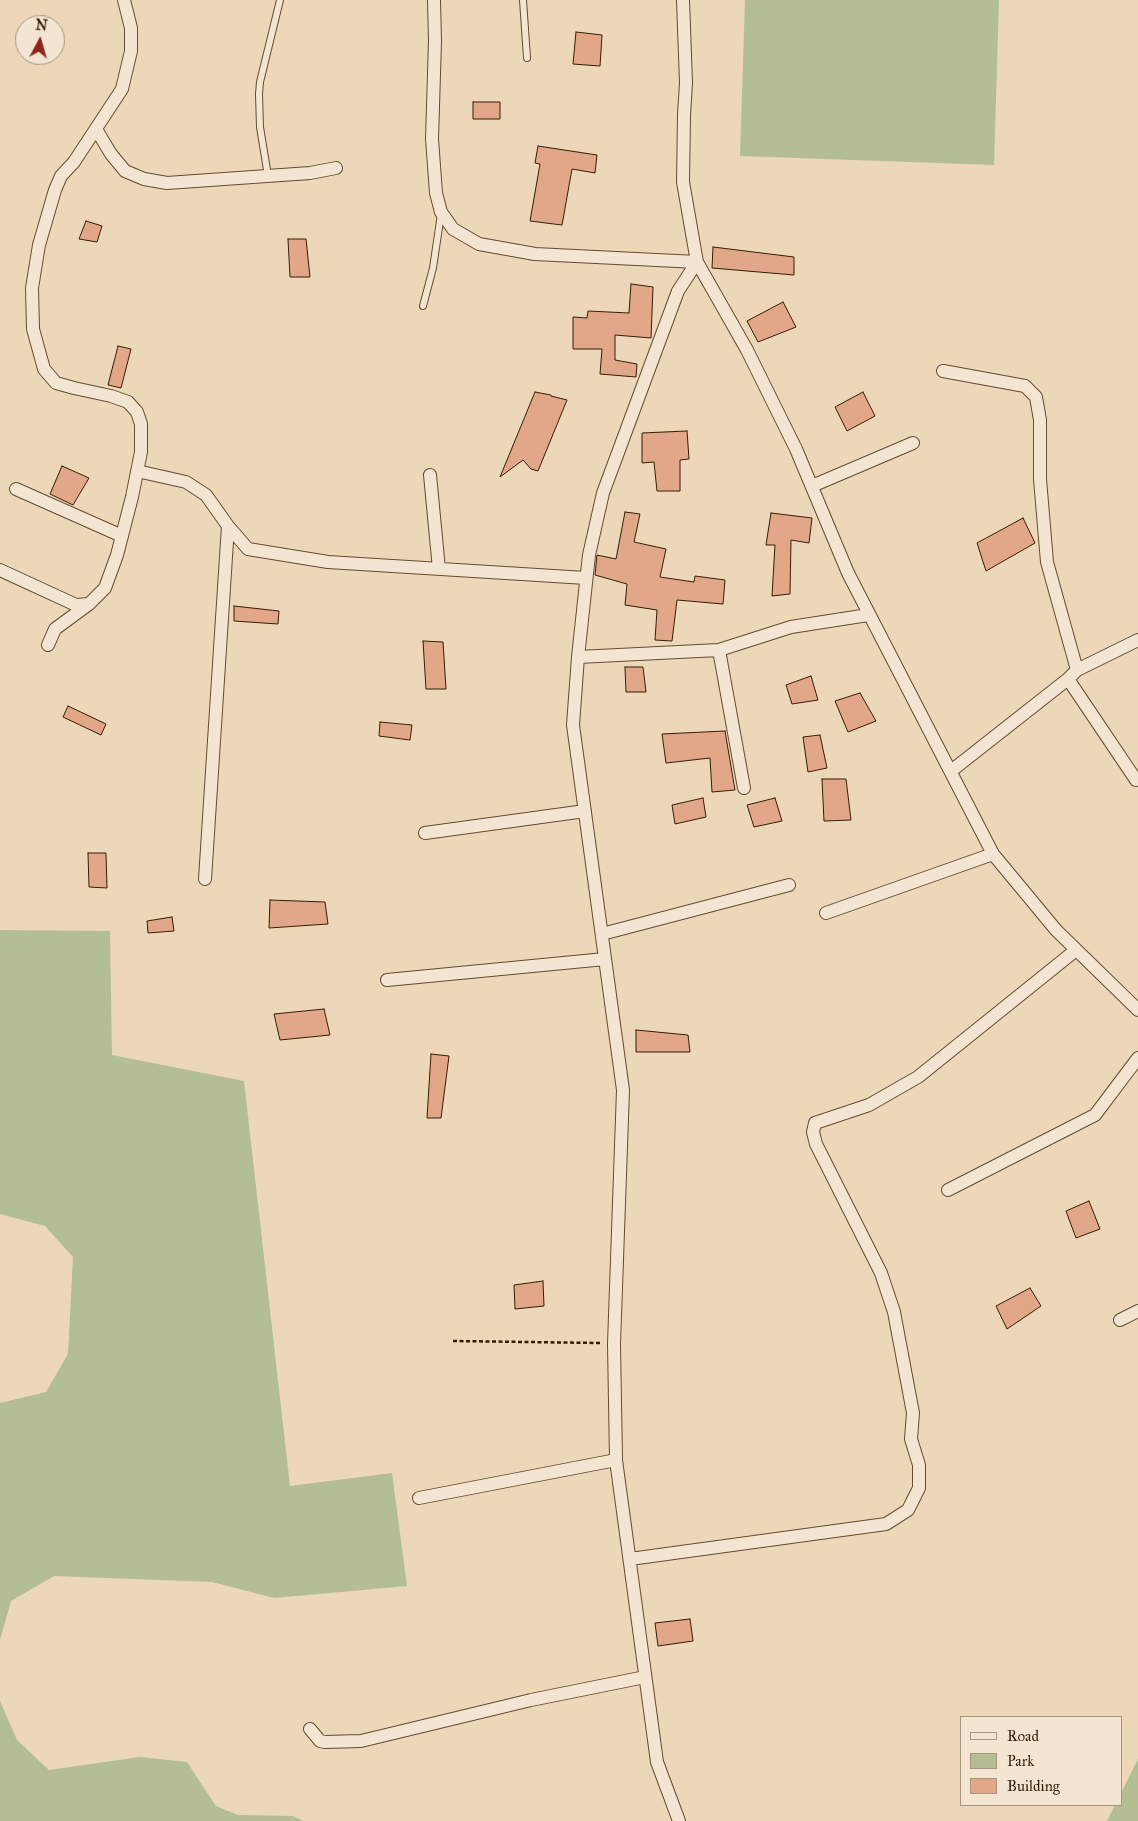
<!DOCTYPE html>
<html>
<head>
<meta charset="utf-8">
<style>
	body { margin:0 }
	#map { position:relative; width:1138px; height:1821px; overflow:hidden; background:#ecd7b9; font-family:"IM FELL Great Primer",serif }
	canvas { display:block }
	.legend { position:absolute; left:960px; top:1716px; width:162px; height:90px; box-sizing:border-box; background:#f3e5d2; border:1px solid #a79580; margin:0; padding:6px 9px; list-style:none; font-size:15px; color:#351d04 }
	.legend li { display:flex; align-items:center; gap:10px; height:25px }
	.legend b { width:25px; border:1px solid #a79580 }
	.north { position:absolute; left:15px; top:15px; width:50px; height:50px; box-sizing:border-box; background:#f3e5d2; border:1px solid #a79580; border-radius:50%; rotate:6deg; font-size:14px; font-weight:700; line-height:20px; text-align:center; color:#351d04 }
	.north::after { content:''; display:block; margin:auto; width:18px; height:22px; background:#8f2418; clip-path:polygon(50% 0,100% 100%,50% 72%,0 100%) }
</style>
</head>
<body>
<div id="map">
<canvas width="1138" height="1821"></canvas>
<ul class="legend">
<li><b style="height:6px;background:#f3e5d2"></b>Road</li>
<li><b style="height:14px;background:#b3bf92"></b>Park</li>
<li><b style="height:14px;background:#e2a788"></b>Building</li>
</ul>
<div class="north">N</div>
</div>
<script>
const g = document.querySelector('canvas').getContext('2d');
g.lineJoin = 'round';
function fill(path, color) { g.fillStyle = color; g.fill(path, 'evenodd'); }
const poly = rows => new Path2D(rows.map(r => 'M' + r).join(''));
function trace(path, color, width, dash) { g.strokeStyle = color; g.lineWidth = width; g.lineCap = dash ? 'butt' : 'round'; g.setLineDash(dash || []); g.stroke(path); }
const green = poly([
	[745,0,999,0,994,165,740,156],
	[0,930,110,931,112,1055,244,1081,290,1486,392,1473,407,1586,274,1598,212,1582,54,1576,11,1601,0,1640,0,1403,46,1392,68,1354,73,1257,45,1226,0,1214],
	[0,1701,17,1740,49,1770,140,1757,187,1762,216,1806,238,1815,293,1816,303,1821,0,1821],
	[1138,1759,1138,1821,1107,1821,1115,1805,1122,1805,1122,1791]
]);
const building = poly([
	[576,32,602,35,600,66,573,64,576,32],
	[473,102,500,102,500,119,473,119,473,102],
	[538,146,597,155,595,173,572,169,562,225,530,221,540,164,535,163,538,146],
	[86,221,102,226,97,242,79,239,86,221],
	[288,239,306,239,310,277,290,277,288,239],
	[713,247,794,257,794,275,712,268,713,247],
	[631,284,653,287,651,338,615,335,615,360,637,364,636,377,600,374,602,349,573,349,573,317,587,318,588,311,629,313,631,284],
	[783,302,796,327,758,342,747,321,783,302],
	[118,346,131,349,121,388,108,385,118,346],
	[535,392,551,395,551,396,567,400,538,471,531,469,523,460,500,477,535,392],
	[863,392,875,416,847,431,835,407,863,392],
	[687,431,689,459,680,460,680,491,657,491,654,462,642,463,642,433,687,431],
	[62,466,89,478,73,505,50,494,62,466],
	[625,512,640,514,634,542,666,549,660,577,694,582,695,576,725,580,723,604,677,600,672,641,655,640,657,610,625,605,627,584,595,575,597,555,616,559,625,512],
	[771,513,812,518,809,543,791,540,790,594,772,596,775,545,766,545,771,513],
	[1023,518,1035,543,986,571,977,543,1023,518],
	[234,606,279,611,278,624,234,621,234,606],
	[423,641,443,642,446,689,426,689,423,641],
	[625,667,643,667,646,692,626,692,625,667],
	[811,676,818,700,792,704,786,685,811,676],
	[860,693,876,721,848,732,835,701,860,693],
	[68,706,106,724,101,735,63,717,68,706],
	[380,722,412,725,410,740,379,736,380,722],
	[725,731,735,790,712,792,710,758,666,763,662,734,725,731],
	[820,735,827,768,808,772,803,737,820,735],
	[822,779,846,779,851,820,824,821,822,779],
	[703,798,706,817,675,824,672,805,703,798],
	[775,798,782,821,754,827,747,805,775,798],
	[88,853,106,853,107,888,89,887,88,853],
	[270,900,325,902,328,924,269,928,270,900],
	[172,917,174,931,148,933,147,921,172,917],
	[324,1009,330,1035,280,1040,274,1014,324,1009],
	[636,1030,688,1035,690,1052,636,1052,636,1030],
	[431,1054,449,1056,441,1118,427,1118,431,1054],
	[1089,1201,1100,1229,1076,1238,1066,1211,1089,1201],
	[543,1281,544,1306,515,1309,514,1285,543,1281],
	[1030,1288,1041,1306,1007,1329,996,1306,1030,1288],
	[690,1619,693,1641,658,1646,655,1623,690,1619]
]);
const path = poly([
	[453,1341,600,1343]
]);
const lane = poly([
	[523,0,527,58],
	[268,176,260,127,259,94,260,82,280,0],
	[423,306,433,268,441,214]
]);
const street = poly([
	[434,0,435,41,432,139,436,193,441,212,453,229,479,244,535,254,697,262],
	[683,0,686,83,684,115,683,182,697,262,747,350,796,449,848,573,993,854,1056,930,1138,1010],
	[96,129,111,154,125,171,144,179,167,183,310,173,336,168],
	[943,371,1025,386,1036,397,1040,420,1040,479,1047,562,1077,670],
	[137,471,186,482,206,495,228,526,248,549,328,562,586,578],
	[430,475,439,569],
	[812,486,913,443],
	[16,489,122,536],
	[0,570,76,605,89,604],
	[48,645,55,629,89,604,105,588,117,555,132,497,141,452,141,424,137,412,128,402,111,396,74,388,56,383,44,369,33,329,32,288,39,245,55,190,61,176,74,162,122,89,131,51,131,28,124,0],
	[719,650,744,788],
	[578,657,719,650,791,627,868,615],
	[1068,679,1136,780],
	[951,771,1068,679,1077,670,1138,640],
	[425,833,585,811],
	[205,879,228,526],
	[826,913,993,854],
	[602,934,789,885],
	[387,980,605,959],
	[948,1190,1095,1115,1138,1058],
	[1120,1320,1138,1311],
	[419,1498,616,1460],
	[630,1559,886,1524,908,1510,919,1488,919,1465,911,1439,913,1413,894,1312,881,1273,816,1144,813,1132,815,1123,869,1105,918,1077,1076,950],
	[310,1729,320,1741,325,1742,361,1741,531,1700,645,1677],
	[679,1821,657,1762,616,1460,614,1344,623,1090,573,725,578,657,589,555,603,493,678,291,697,262]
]);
fill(green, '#b3bf92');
fill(building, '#e2a788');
trace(building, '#351d04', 1);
trace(lane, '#634c31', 8);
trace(street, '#634c31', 14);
trace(path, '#351d04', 2.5, [4, 2.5]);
trace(lane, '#f3e5d2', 6);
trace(street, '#f3e5d2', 12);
</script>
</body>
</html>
